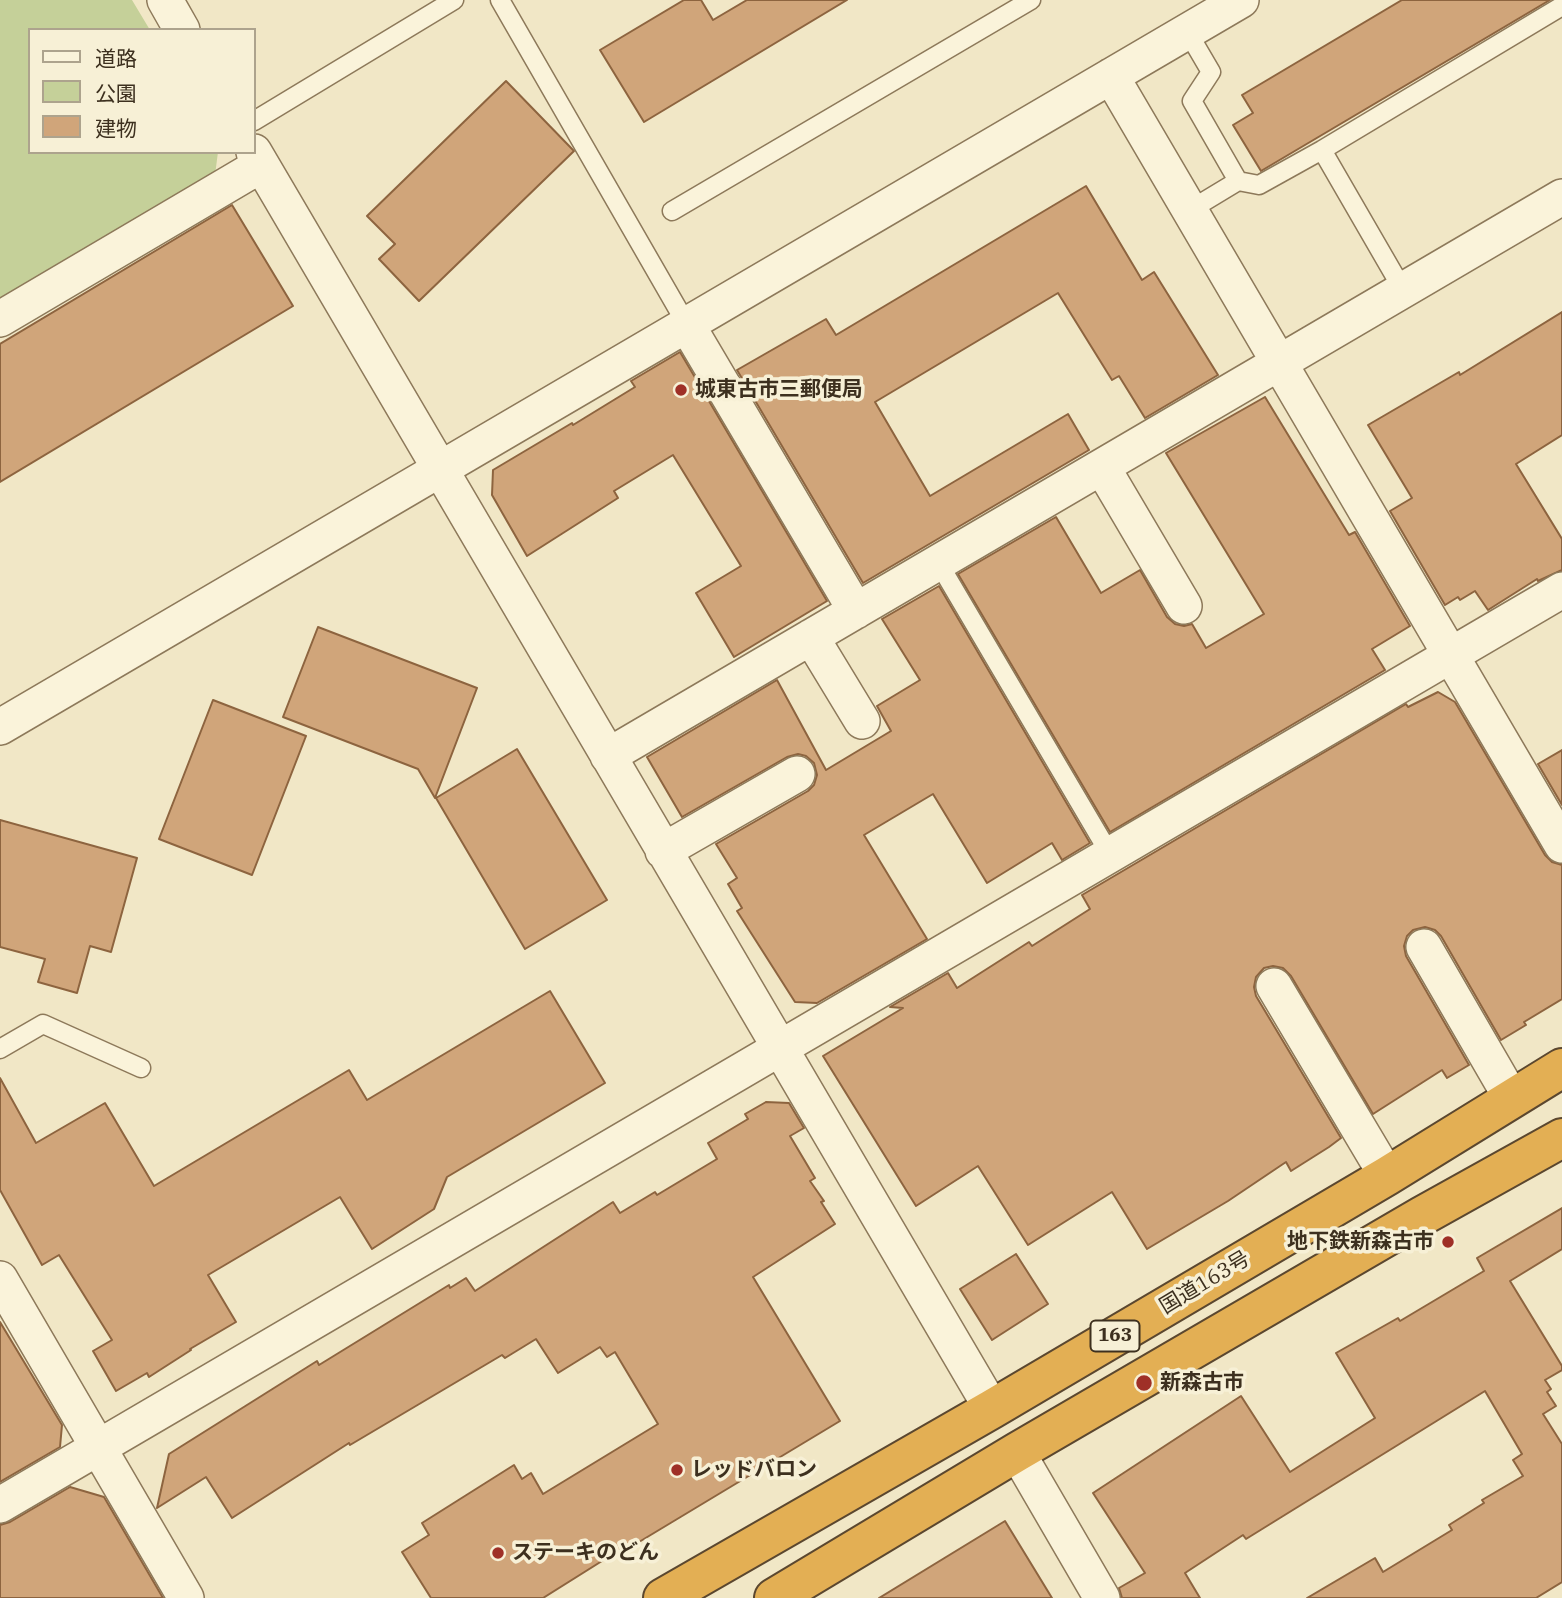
<!DOCTYPE html>
<html>
<head>
<meta charset="utf-8">
<style>
	body { margin:0 }
	#map { position:relative; width:1562px; height:1598px; overflow:hidden; background:#f1e7c6; font-family:"IBM Plex Serif","Noto Sans JP",serif }
	canvas { display:block }
	.legend { position:absolute; left:28px; top:28px; width:228px; height:126px; box-sizing:border-box; background:#f7f0d6; border:2px solid #ada38d; margin:0; padding:9px 12px; list-style:none; font-size:21px; color:#3d301f }
	.legend li { display:flex; align-items:center; gap:14px; height:35px }
	.legend b { width:35px; border:2px solid #ada38d }
</style>
</head>
<body>
<div id="map">
<canvas width="1562" height="1598"></canvas>
<ul class="legend">
<li><b style="height:9px;background:#faf3da"></b>道路</li>
<li><b style="height:19px;background:#c5d099"></b>公園</li>
<li><b style="height:19px;background:#d0a57a"></b>建物</li>
</ul>
</div>
<script>
const g = document.querySelector('canvas').getContext('2d');
g.lineJoin = 'round';
function fill(path, color) { g.fillStyle = color; g.fill(path, 'evenodd'); }
const poly = rows => new Path2D(rows.map(r => 'M' + r).join(''));
function trace(path, color, width, dash) { g.strokeStyle = color; g.lineWidth = width; g.lineCap = dash ? 'butt' : 'round'; g.setLineDash(dash || []); g.stroke(path); }
function label(font, color, halo, rows, align = 'center') {
  g.font = font + ' "IBM Plex Serif","Noto Sans JP",serif'; g.lineWidth = 7; g.setLineDash([]); g.textBaseline = 'middle'; g.strokeStyle = halo; g.fillStyle = color; for (const [text, x, y, turn = 0] of rows) {
    g.save(); g.translate(x, y); g.rotate((+turn || 0) * Math.PI / 180); g.textAlign = isNaN(turn) ? turn : align; if (halo) g.strokeText(text, 0, 0); g.fillText(text, 0, 0); g.restore();
  }
}
const green = poly([
	[0,0,132,0,150,30,30,30,30,152,218,152,215,175,0,301]
]);
const building = poly([
	[684,0,701,0,713,20,747,0,847,0,644,122,600,50,684,0],
	[1402,0,1550,0,1261,171,1233,125,1253,113,1242,95,1402,0],
	[506,81,574,151,419,301,379,259,395,244,367,216,506,81],
	[1086,186,1142,280,1154,272,1218,375,1145,418,1119,376,1112,380,1058,293,875,402,930,496,1068,414,1089,450,863,583,737,370,826,319,836,335,1086,186],
	[232,205,293,306,0,482,0,344,232,205],
	[1562,312,1562,435,1516,464,1562,539,1562,570,1538,581,1537,579,1488,610,1475,591,1460,600,1458,597,1445,605,1390,511,1412,498,1368,425,1459,372,1460,375,1562,312],
	[680,352,827,601,734,657,696,593,741,566,673,455,614,491,618,498,527,556,492,495,493,470,572,423,573,425,635,387,631,381,680,352],
	[1265,397,1349,535,1355,532,1410,626,1372,649,1385,670,1110,832,958,574,1056,517,1101,593,1140,570,1167,617,1175,624,1184,626,1192,624,1206,648,1264,614,1166,453,1265,397],
	[939,586,1090,843,1062,860,1052,843,987,883,933,794,864,835,927,939,817,1003,795,1002,737,911,742,908,728,884,737,878,716,844,808,791,814,785,817,775,814,763,806,756,798,754,787,757,682,817,647,757,777,680,826,770,891,731,877,706,920,680,882,619,939,586],
	[318,627,477,688,435,798,418,769,283,717,318,627],
	[1438,692,1455,702,1545,855,1552,862,1562,865,1562,999,1524,1022,1526,1025,1501,1040,1441,936,1435,930,1425,927,1413,930,1407,936,1404,946,1406,956,1469,1065,1447,1078,1442,1070,1373,1114,1291,976,1283,968,1273,966,1264,968,1256,977,1254,987,1256,996,1341,1138,1329,1147,1291,1171,1286,1162,1228,1201,1147,1249,1112,1192,1028,1245,978,1166,916,1206,823,1056,903,1008,890,1007,948,973,957,988,1029,942,1032,946,1090,909,1082,895,1406,704,1408,707,1438,692],
	[213,700,306,736,252,875,159,839,213,700],
	[517,749,607,900,525,949,436,798,517,749],
	[1562,750,1562,805,1538,764,1562,750],
	[0,820,137,858,111,952,90,946,77,993,38,982,45,959,0,947,0,820],
	[550,991,605,1083,447,1177,434,1209,372,1249,340,1197,208,1275,236,1322,190,1349,191,1350,149,1377,147,1373,116,1391,93,1351,112,1340,59,1255,42,1265,0,1190,0,1078,36,1143,105,1103,154,1186,349,1070,367,1100,550,991],
	[766,1102,789,1103,804,1128,790,1136,815,1178,810,1181,824,1201,821,1202,835,1224,753,1277,840,1421,639,1542,637,1539,543,1598,431,1598,402,1552,429,1535,422,1523,514,1465,522,1479,531,1473,543,1494,658,1424,615,1352,607,1357,600,1347,558,1373,536,1339,505,1358,502,1355,350,1445,349,1443,232,1518,206,1477,157,1508,169,1454,317,1361,319,1365,449,1285,450,1288,466,1278,475,1291,613,1202,620,1213,655,1192,657,1195,717,1159,708,1143,748,1119,745,1114,766,1102],
	[1562,1208,1562,1249,1510,1281,1562,1366,1562,1370,1545,1380,1551,1389,1547,1392,1556,1406,1543,1414,1562,1444,1562,1582,1536,1598,1307,1598,1375,1558,1383,1572,1452,1530,1449,1525,1484,1503,1482,1500,1523,1476,1513,1460,1522,1454,1485,1391,1246,1539,1243,1535,1185,1573,1200,1598,1122,1598,1119,1588,1145,1573,1093,1493,1241,1396,1290,1472,1375,1418,1336,1353,1398,1318,1400,1321,1484,1271,1477,1258,1562,1208],
	[1016,1254,1048,1304,992,1340,960,1289,1016,1254],
	[0,1322,62,1425,60,1447,0,1482,0,1322],
	[70,1487,104,1497,163,1598,0,1598,0,1525,10,1522,70,1487],
	[1005,1521,1052,1598,879,1598,1005,1521]
]);
const lane = poly([
	[500,0,687,325],
	[1187,31,1211,72,1192,101,1238,181,1259,185,1322,150,1562,6],
	[254,121,454,0],
	[1322,150,1403,290],
	[1190,210,1238,181],
	[672,211,1031,0],
	[938,562,1111,856],
	[0,1049,43,1024,141,1068]
]);
const street = poly([
	[165,0,182,30],
	[1111,76,1562,845],
	[254,152,992,1409],
	[0,319,261,165],
	[687,325,856,611],
	[1102,467,1184,606],
	[811,637,862,721],
	[0,727,1241,0],
	[608,756,1562,197],
	[663,851,797,774],
	[1424,947,1512,1099],
	[1274,986,1387,1176],
	[0,1279,186,1598],
	[1017,1452,1102,1598],
	[0,1505,1562,590]
]);
const highway = poly([
	[663,1598,992,1409,1387,1176,1562,1068],
	[774,1598,1017,1452,1422,1216,1562,1138]
]);
const markers = [
	[681,390,7,"#9f3027"],
	[1448,1242,7,"#9f3027"],
	[1144,1383,9,"#9f3027"],
	[677,1470,7,"#9f3027"],
	[498,1553,7,"#9f3027"]
];
const shields = [
	[1115,1336,49]
];
const shieldNames = [
	["163",1115,1336]
];
const poiNames = [
	["城東古市三郵便局",695,390],
	["地下鉄新森古市",1434,1242,"right"],
	["新森古市",1160,1383],
	["レッドバロン",691,1470],
	["ステーキのどん",512,1553]
];
const streetNames = [
	["国道163号",1205,1283,-31]
];
fill(green, '#c5d099');
fill(building, '#d0a57a');
trace(building, '#8d643f', 2);
trace(lane, '#8d795a', 21);
trace(street, '#8d795a', 38);
trace(highway, '#5b472f', 42);
trace(lane, '#faf3da', 18);
trace(street, '#faf3da', 35);
trace(highway, '#e3af54', 38);
for (const [x, y, r, color] of markers) { const dot = new Path2D(); dot.arc(x, y, r, 0, 2 * Math.PI); g.fillStyle = color; g.fill(dot); trace(dot, '#f7f0d6', 2.5); }
for (const [x, y, w] of shields) { const box = new Path2D(); box.roundRect(x - w / 2, y - 15.5, w, 31, 5); g.fillStyle = '#f7f0d6'; g.fill(box); trace(box, '#3d301f', 2); }
label('bold 19px', '#3d301f', null, shieldNames);
label('bold 21px', '#3d301f', '#f7f0d6', poiNames, 'left');
label('21px', '#3d301f', '#f7f0d6', streetNames);
</script>
</body>
</html>
